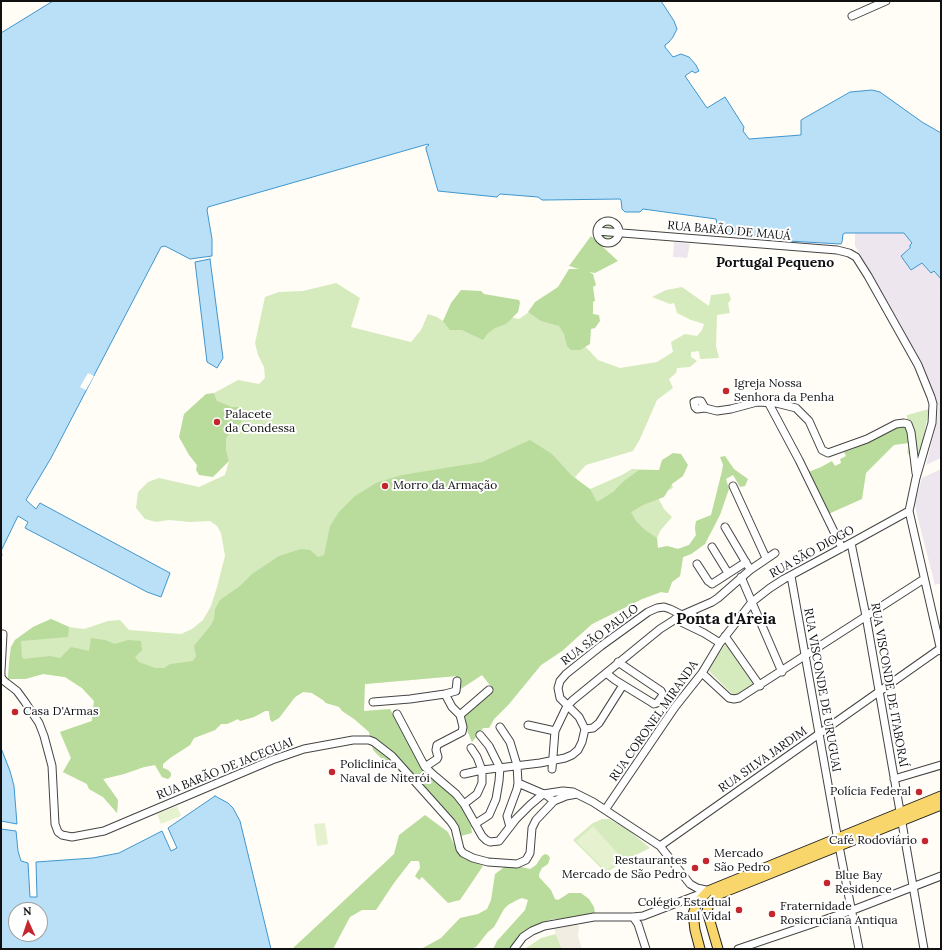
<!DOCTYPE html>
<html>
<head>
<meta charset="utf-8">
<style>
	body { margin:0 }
	#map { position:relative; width:942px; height:950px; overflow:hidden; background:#fffdf5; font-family:Lora,serif }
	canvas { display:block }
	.frame { position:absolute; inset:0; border:2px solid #111; pointer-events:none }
	.north { position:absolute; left:8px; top:902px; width:40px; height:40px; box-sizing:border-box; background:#fff; border:1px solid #a0a0a0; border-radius:50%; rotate:357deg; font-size:11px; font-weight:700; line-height:16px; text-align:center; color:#111 }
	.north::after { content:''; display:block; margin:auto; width:14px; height:18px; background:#c4262e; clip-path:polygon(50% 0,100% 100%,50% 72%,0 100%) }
</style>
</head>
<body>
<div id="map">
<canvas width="942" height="950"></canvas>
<div class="frame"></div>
<div class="north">N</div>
</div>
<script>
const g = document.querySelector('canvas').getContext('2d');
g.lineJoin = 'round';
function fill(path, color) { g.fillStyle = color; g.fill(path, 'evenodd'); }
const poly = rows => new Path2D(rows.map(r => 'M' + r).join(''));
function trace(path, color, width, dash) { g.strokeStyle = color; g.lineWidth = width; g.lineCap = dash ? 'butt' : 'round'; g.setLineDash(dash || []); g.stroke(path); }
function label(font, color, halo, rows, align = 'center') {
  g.font = font + ' Lora,serif'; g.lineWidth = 4; g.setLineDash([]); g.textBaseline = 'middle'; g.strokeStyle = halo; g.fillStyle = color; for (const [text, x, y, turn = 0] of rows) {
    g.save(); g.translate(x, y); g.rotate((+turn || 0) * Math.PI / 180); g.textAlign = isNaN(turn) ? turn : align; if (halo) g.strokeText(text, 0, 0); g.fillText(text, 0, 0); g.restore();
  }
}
const industrial = poly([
	[855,233,904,233,912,243,905,253,911,270,922,263,934,271,941,279,941,290,939,291,941,294,941,458,926,465,937,421,938,406,936,399,921,362,897,318,855,246],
	[674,242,690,244,687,258,673,257],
	[941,469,941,583,935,585,916,511,915,503,922,478]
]);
const green = poly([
	[607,222,614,224,616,226,618,231,599,228,604,223],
	[598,235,617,236,613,241,606,241,603,240],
	[336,283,360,298,351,327,411,342,421,330,428,314,437,317,443,321,500,315,519,319,539,305,582,343,598,360,620,368,657,362,673,352,671,342,685,334,697,336,702,330,704,324,691,320,677,313,674,303,670,304,652,297,666,290,682,287,709,306,711,295,729,293,731,300,728,303,730,313,717,315,716,346,719,358,700,359,699,351,691,352,691,357,697,361,690,367,677,368,676,373,669,379,673,388,657,400,640,439,633,451,586,465,575,477,581,483,590,489,622,475,632,469,659,470,670,478,673,488,657,496,664,509,672,517,660,531,655,543,658,548,667,546,678,549,689,545,696,535,695,528,696,521,705,544,691,554,683,557,680,576,672,582,668,593,661,592,642,599,592,624,562,651,541,665,509,704,494,719,489,728,483,728,472,742,467,730,465,714,493,689,482,675,459,690,456,676,365,684,356,701,335,705,326,703,323,700,310,692,303,692,295,697,279,718,272,722,270,719,269,711,265,711,254,717,240,721,238,719,227,724,221,724,215,730,194,738,190,745,170,758,163,764,163,768,168,770,171,773,171,776,168,779,162,777,155,765,144,767,124,774,103,779,118,800,117,813,103,797,89,789,87,784,63,772,71,758,60,732,92,721,94,701,82,688,65,677,43,674,25,679,8,679,9,663,11,647,15,640,33,627,51,619,69,627,84,629,108,621,120,620,129,630,181,634,192,629,203,620,211,606,217,587,225,556,221,533,217,526,210,521,190,522,169,520,156,522,145,519,136,508,138,492,148,482,159,478,199,487,225,475,229,461,226,449,226,439,231,431,239,425,242,407,232,407,225,405,217,401,214,393,238,380,259,384,265,378,264,367,258,355,255,343,265,297,279,292,303,291],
	[929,409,920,455,916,461,907,453,912,427,907,423,907,415],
	[726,643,756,684,736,698,708,670],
	[602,819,609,819,627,829,650,848,622,862,606,873,573,840,593,823],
	[556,934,562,949,525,949,541,938]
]);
const forest = poly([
	[591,236,618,261,595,273,589,272,593,274,596,285,593,287,595,301,593,302,593,314,599,315,600,321,595,328,591,329,590,344,580,350,571,350,567,346,564,334,559,326,541,321,528,312,535,302,558,287,569,269,579,269,569,266],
	[461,290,481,291,484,294,519,300,520,303,518,312,506,324,495,328,488,333,483,340,462,330,450,330,443,321,451,303],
	[214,393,217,401,232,407,242,407,246,414,239,425,231,431,226,439,226,449,229,461,213,477,199,475,196,470,197,465,189,455,179,437,184,414,206,394],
	[903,425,908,429,910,439,909,443,894,445,866,473,862,499,826,515,806,473,821,467,832,461,835,466,841,463,840,459,846,456,844,452,853,449,869,438],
	[530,440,552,454,572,476,590,489,597,502,613,492,624,481,639,470,659,470,662,460,673,453,681,454,688,465,683,476,672,484,664,497,643,505,631,512,636,521,645,530,657,538,658,548,667,546,678,549,689,545,696,535,695,528,696,521,711,515,722,471,723,465,720,457,725,456,734,469,748,479,745,486,740,487,733,475,726,479,729,489,720,515,705,544,691,554,683,557,680,576,672,582,668,593,661,592,642,599,592,624,562,651,541,665,509,704,494,719,489,728,483,728,472,742,467,730,465,714,493,689,482,675,459,690,456,676,365,684,364,711,390,709,397,721,457,800,471,826,472,833,461,836,419,786,381,758,373,750,369,732,354,719,342,711,339,707,326,703,323,700,312,693,303,692,295,697,279,718,272,722,270,719,269,711,265,711,254,717,240,721,238,719,227,724,221,724,215,730,194,738,190,745,170,758,163,764,163,768,168,770,171,773,171,776,168,779,162,777,155,765,144,767,124,774,103,779,118,800,117,813,103,797,89,789,87,784,63,772,71,758,60,732,92,721,94,701,82,688,65,677,43,674,25,679,8,679,9,663,11,647,15,640,33,627,51,619,69,627,68,637,21,641,22,657,24,659,50,656,60,658,71,647,89,651,91,638,105,640,115,644,128,640,141,641,142,650,135,657,139,662,155,668,164,668,170,664,193,661,196,656,194,646,211,625,214,619,215,609,220,600,240,586,252,574,279,556,301,549,310,550,318,557,324,555,330,526,339,512,355,496,376,483,402,475,482,462],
	[425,815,448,832,459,854,483,866,460,900,448,903,422,877,419,880,415,876,420,868,419,861,411,861,394,883,376,910,362,910,350,917,333,949,292,949,394,854,399,835],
	[545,854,548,855,550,858,548,864,542,868,539,874,539,877,551,890,555,899,558,900,569,893,581,893,589,899,594,907,595,914,577,918,554,919,542,922,523,933,512,949,493,949,497,941,525,910,528,900,522,898,517,900,508,905,504,909,494,927,488,932,476,947,470,949,421,949,441,938,460,918,478,914,487,909,491,900,495,874,503,868,509,864,530,869,536,865,542,856]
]);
const pitch = poly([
	[177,806,181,816,161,824,157,814],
	[325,823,328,844,317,846,314,824],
	[593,826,622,858,606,871,576,841]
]);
const plaza = poly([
	[576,919,579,927,578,936,582,949,562,949,555,932,553,924]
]);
const water = poly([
	[53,1,661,1,674,21,677,29,673,37,669,42,665,45,665,47,673,57,681,54,689,57,696,65,699,71,695,73,692,71,685,76,707,108,725,97,744,127,743,131,749,139,801,135,801,120,850,92,872,90,880,92,922,122,941,133,941,279,934,271,931,273,922,263,911,270,901,256,910,248,910,245,912,243,904,233,845,233,843,234,842,242,841,244,788,241,781,237,724,233,718,228,716,219,643,209,640,212,625,212,622,209,621,200,620,199,546,200,542,200,538,197,500,194,497,197,438,191,426,149,426,147,429,145,428,144,208,207,207,210,212,239,212,256,190,259,165,246,161,247,51,458,26,500,36,509,40,503,170,573,161,597,147,592,25,528,28,522,18,516,1,551,2,555,1,557,1,33,53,1],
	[210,259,223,358,217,368,207,362,195,262,210,259],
	[1,748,10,771,14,786,17,824,1,821,1,748],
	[215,796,228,803,233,808,240,821,271,949,1,949,1,829,16,831,18,851,21,861,28,863,30,897,37,897,36,862,93,858,119,853,162,831,171,851,177,848,168,828,215,796],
	[16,910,40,910,40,934,16,934,16,910]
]);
const pier = poly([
	[88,373,94,376,86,390,80,387]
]);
const minor = poly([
	[852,16,886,1],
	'597 232a11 11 0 1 1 22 0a11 11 0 1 1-22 0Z',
	[597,231,837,250,849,253,856,257,868,276,918,365,931,397,933,404,932,423,916,478,909,511,941,651],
	[768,402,799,460,842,548],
	[705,408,697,409,695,407,694,402,697,401,701,401,705,408,717,411,731,409,757,402,776,403,796,408,809,421,822,450,828,453,867,439,896,424,904,423,908,424,911,432,916,473],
	[733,486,766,558],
	[725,527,748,566],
	[851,543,866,616,924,949],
	[712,547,728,573],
	[697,564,708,581,712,584,746,562],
	[791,576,839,846,859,949],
	[741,577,782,672],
	[690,612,697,619,698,621,694,628],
	[675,619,704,633,720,643],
	[725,636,760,686],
	[1,671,3,634],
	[1,673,1,677,4,681,17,691,25,702,39,723,44,736,52,766,55,824,58,832,62,835,72,837,104,831,272,760,304,749,353,740,369,740,374,742,392,756,451,822,455,828,460,849,463,853,473,858,488,862,517,864,526,860,530,853,532,828,536,820,554,801,566,796,577,794],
	[606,673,615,680,651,702,654,704,657,703,663,695,661,691,618,662],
	[702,673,729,698,734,699,739,698,924,579],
	[445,694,456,691,457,681],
	[373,702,410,699,445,694,452,707,460,715],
	[397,714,425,767,436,777,456,794,464,804,482,836,486,840,490,842,499,841,516,819,530,805,543,794,563,791,573,792,593,802,660,846,690,884,697,888,710,891],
	[528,725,555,731],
	[500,727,510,742,517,765,518,783,517,789,507,816,510,827],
	[585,729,593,728,599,723,623,685],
	[425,767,437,759,438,757,436,750,437,745,462,732,463,727,460,715,489,690],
	[552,769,555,731,567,706,573,700,660,629,682,615,712,602,718,598,750,570,775,553],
	[464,774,482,770,540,763,565,758,572,755,578,750,582,742,585,729,579,717,560,698,558,688,560,681,566,674,601,646,648,612,657,608,664,607,670,609,682,615],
	[894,779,941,765],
	[518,783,546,795,554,801],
	[464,804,477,794,482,783,482,770,477,757,471,748],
	[605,810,675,707,702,673,720,643,752,602,770,588,784,579,851,543,909,511],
	[475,824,489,815,496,799,499,781,500,768,489,746,480,735],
	[660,846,941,648],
	[633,917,638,924,646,949],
	[514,949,523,937,532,931,544,926,594,917,633,917,643,916,708,891],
	[738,949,853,910,941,876]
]);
const major = poly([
	[700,949,695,930,693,914,697,903,708,891,941,796],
	[718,949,707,911,709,904,717,895,941,805]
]);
const markers = [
	[726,391,4,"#c4262e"],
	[217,422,4,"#c4262e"],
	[385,486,4,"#c4262e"],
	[15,712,4,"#c4262e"],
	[332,772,4,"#c4262e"],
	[919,792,4,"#c4262e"],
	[925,841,4,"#c4262e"],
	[706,861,4,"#c4262e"],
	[695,868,4,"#c4262e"],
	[827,883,4,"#c4262e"],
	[739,910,4,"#c4262e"],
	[772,914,4,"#c4262e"]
];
const streetNames = [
	["RUA BARÃO DE MAUÁ",729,231,5],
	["RUA SÃO DIOGO",812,552,-29],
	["RUA SÃO PAULO",600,635,-37],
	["RUA VISCONDE DE ITABORAÍ",889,685,80],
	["RUA VISCONDE DE URUGUAI",822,690,80],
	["RUA CORONEL MIRANDA",654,721,-55],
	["RUA SILVA JARDIM",763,760,-35],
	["RUA BARÃO DE JACEGUAI",225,769,-22]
];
const poiNames = [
	["Igreja Nossa",734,384],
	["Senhora da Penha",734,398],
	["Palacete",225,415],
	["da Condessa",225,429],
	["Morro da Armação",393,486],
	["Casa D'Armas",23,712],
	["Policlinica",340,765],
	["Naval de Niterói",340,779],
	["Polícia Federal",911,792,"right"],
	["Café Rodoviário",917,841,"right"],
	["Mercado",714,854],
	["São Pedro",714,868],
	["Restaurantes",687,861,"right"],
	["Mercado de São Pedro",687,875,"right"],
	["Blue Bay",835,876],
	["Residence",835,890],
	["Colégio Estadual",731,903,"right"],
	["Raul Vidal",731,917,"right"],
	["Fraternidade",780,907],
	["Rosicruciana Antiqua",780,921]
];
const quarterNames = [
	["Portugal Pequeno",775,263]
];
const districtNames = [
	["Ponta d'Areia",726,619]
];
fill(industrial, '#eee6ef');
fill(green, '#d5ebbd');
fill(forest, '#b9dc9c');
fill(pitch, '#e6f2cf');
fill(plaza, '#f1ede2');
fill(water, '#b9e0f7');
trace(water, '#3f96cf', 1);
fill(pier, '#fffdf5');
trace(minor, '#444', 9);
trace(major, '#222', 11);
trace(minor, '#fff', 7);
trace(major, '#f9d66b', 9);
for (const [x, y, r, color] of markers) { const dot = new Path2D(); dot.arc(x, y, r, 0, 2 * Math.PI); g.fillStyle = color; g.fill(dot); trace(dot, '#fff', 1.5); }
label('12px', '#111', '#fff', streetNames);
label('12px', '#111', '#fff', poiNames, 'left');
label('bold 14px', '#111', '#fff', quarterNames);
label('bold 16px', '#111', '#fff', districtNames);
</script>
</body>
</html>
